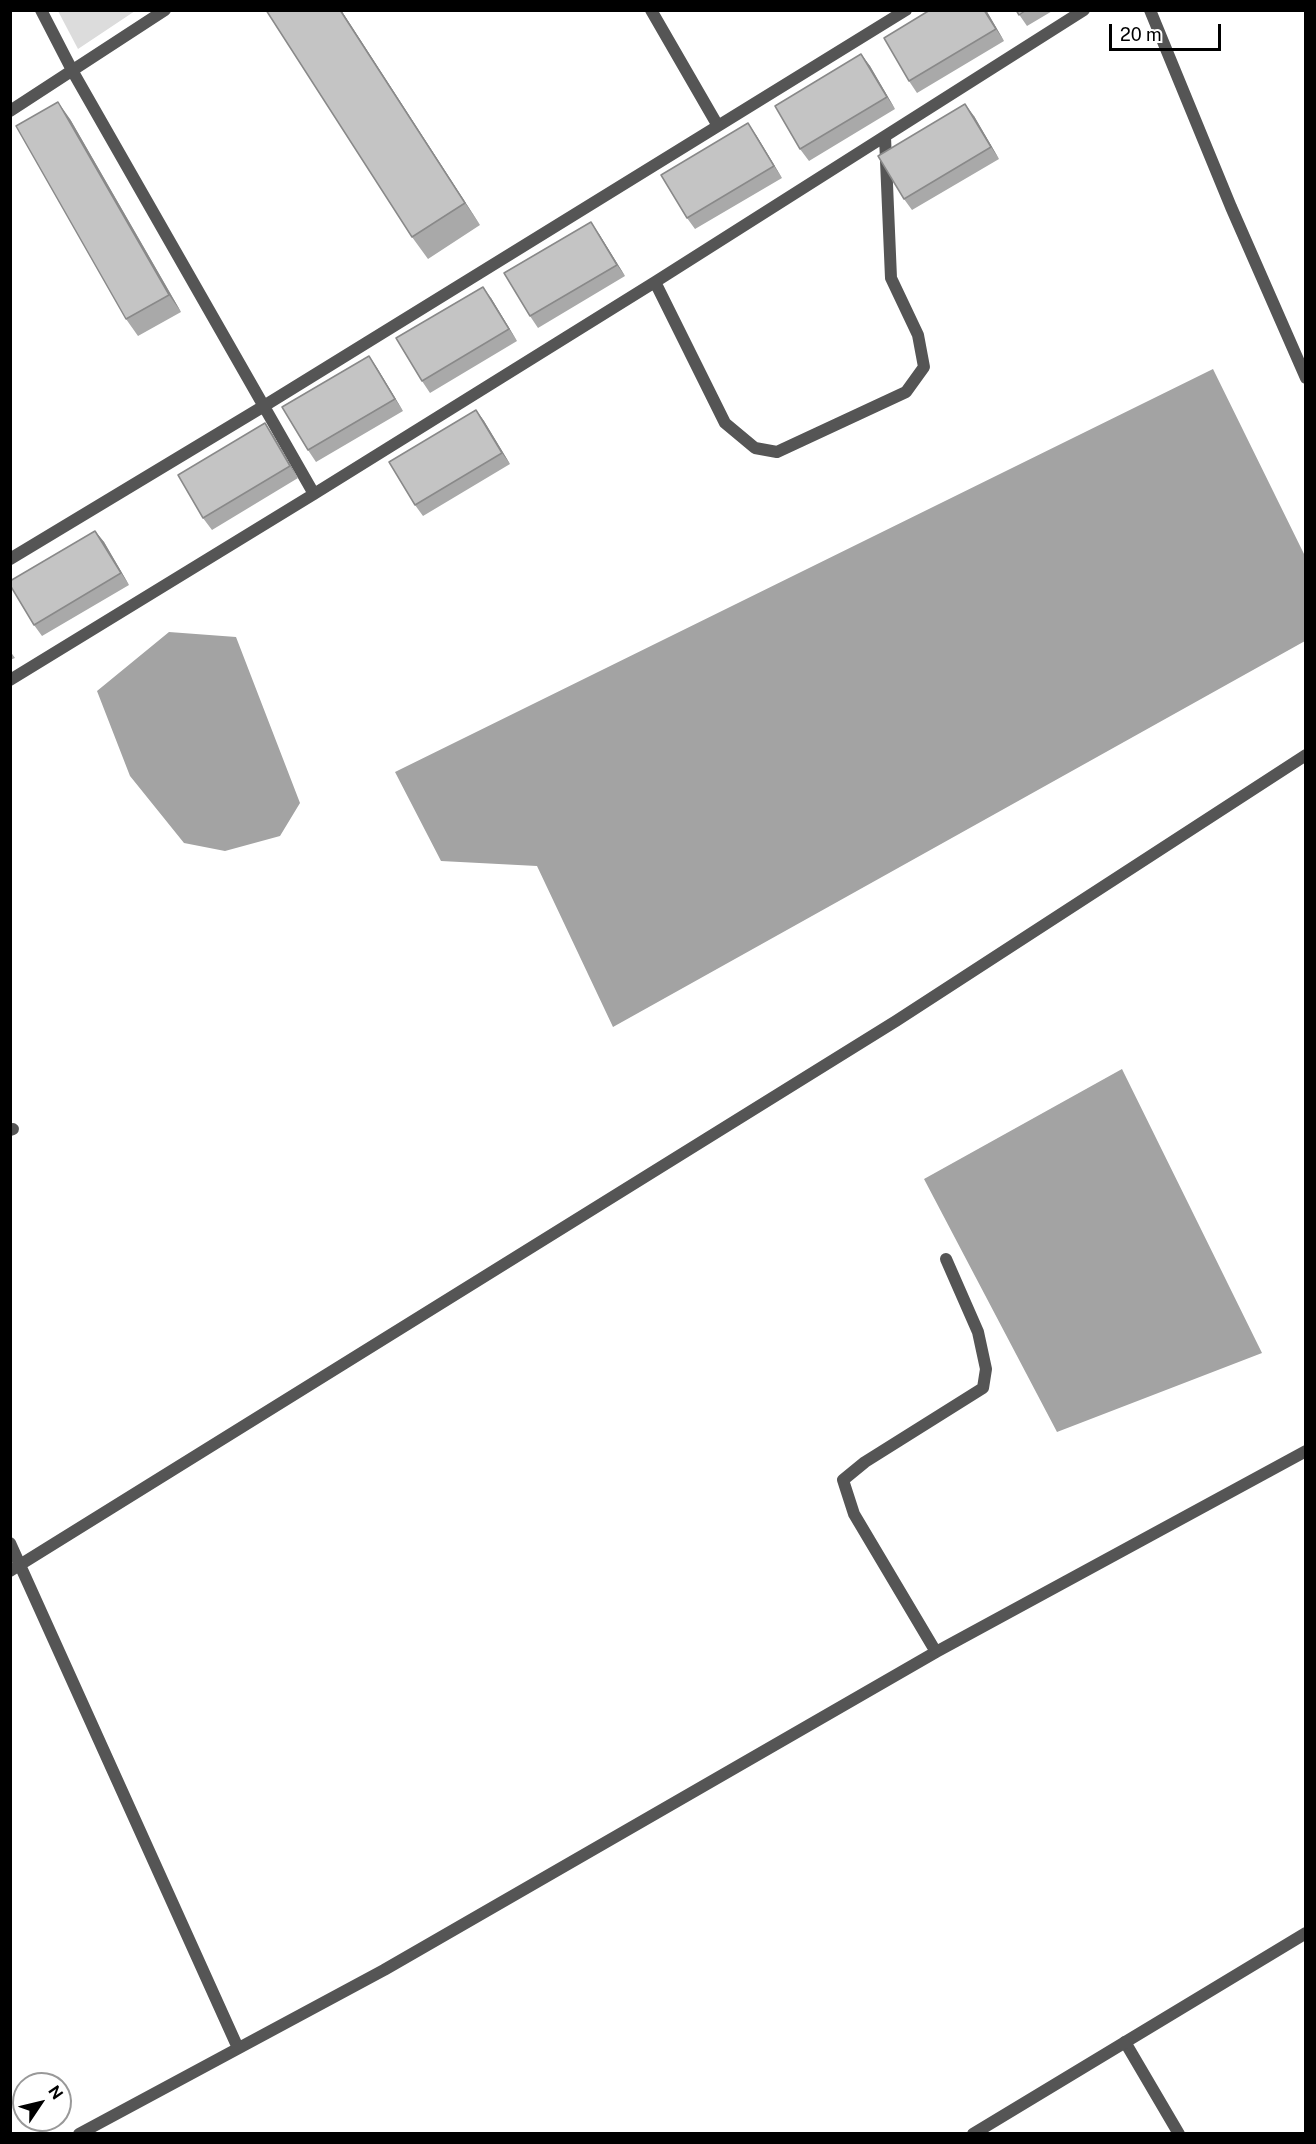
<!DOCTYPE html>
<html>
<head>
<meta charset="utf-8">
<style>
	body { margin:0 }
	#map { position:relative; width:1316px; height:2144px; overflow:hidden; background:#fff; font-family:"Public Sans",sans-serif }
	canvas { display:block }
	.frame { position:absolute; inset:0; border:12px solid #000; pointer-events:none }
	.north { position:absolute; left:12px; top:2072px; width:60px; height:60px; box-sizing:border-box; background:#fff; border:2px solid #999; border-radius:50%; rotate:55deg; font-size:16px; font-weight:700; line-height:24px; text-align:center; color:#000 }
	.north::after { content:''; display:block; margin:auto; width:21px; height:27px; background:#000; clip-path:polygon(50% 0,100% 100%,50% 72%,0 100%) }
	.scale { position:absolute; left:1109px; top:24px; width:112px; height:27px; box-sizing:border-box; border:3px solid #000; border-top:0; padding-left:8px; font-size:18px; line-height:21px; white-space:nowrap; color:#000; -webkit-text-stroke:4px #fff; paint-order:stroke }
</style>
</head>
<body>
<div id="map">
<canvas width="1316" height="2144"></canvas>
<div class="frame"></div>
<div class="north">N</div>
<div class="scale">20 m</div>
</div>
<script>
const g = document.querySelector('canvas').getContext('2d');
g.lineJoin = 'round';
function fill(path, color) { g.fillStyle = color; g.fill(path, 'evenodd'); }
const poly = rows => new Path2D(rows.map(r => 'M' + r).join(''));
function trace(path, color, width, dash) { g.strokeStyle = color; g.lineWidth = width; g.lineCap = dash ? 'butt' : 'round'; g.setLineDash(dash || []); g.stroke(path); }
const green = poly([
	[58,11,135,11,78,49]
]);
const water = poly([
	[1213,369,1305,556,1305,641,613,1027,537,866,441,861,395,772],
	[169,632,236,637,300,803,280,836,225,851,184,843,130,776,97,691],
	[1122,1069,1262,1353,1057,1432,924,1179]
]);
const service = poly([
	[41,10,73,72,314,494],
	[651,10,718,126],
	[1150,10,1231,207,1306,378],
	[10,111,165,10],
	[655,282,725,423,755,448,777,452,906,392,924,367,918,335,891,278,885,137],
	[10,559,264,406,906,10],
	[10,680,314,494,655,282,1084,10],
	[10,1130,13,1129],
	[10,1543,238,2048],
	[10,1571,896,1021,1306,755],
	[936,1652,854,1514,843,1480,865,1462,983,1388,986,1369,978,1332,946,1259],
	[1125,2042,1179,2134],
	[79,2134,384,1970,936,1652,1306,1451]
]);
const tertiary = poly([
	[973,2134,1306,1933]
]);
const wall = poly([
	[266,10,341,10,480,225,428,259,412,237],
	[930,10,986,10,1004,41,917,93,909,81],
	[1016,10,1054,10,1027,26],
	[861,54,870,66,895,109,809,161,800,149],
	[974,116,999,159,912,210,904,199],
	[70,119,181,312,138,336,126,319],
	[756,135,782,178,695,229,687,218],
	[599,234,625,276,538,328,530,316],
	[491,298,517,341,430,393,422,381],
	[369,356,377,368,403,411,316,462,308,450],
	[476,410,484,421,510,464,423,516,415,505],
	[265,423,273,435,298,478,212,530,203,518],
	[95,531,104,542,129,585,42,636,34,625],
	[10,651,15,658,10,660]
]);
const shadedWall = poly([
	[340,10,341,10,480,225,465,203],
	[984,10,986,10,1004,41,996,29],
	[861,54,870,66,895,109,887,97],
	[58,102,70,119,181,312,169,295],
	[965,104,974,116,999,159,991,147],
	[748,123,756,135,782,178,774,166],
	[591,222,599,234,625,276,617,265],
	[483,287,491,298,517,341,509,329],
	[369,356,377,368,403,411,395,399],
	[476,410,484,421,510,464,502,453],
	[265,423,273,435,298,478,290,466],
	[95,531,104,542,129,585,121,573]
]);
const building = poly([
	[266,10,340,10,465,203,412,237,266,10],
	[930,10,984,10,996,29,909,81,884,38,930,10],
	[1016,10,1026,10,1019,15,1016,10],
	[861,54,887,97,800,149,775,106,861,54],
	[58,102,169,295,126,319,16,126,58,102],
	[965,104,991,147,904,199,878,156,965,104],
	[748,123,774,166,687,218,661,175,748,123],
	[591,222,617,265,530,316,504,273,591,222],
	[483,287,509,329,422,381,396,338,483,287],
	[369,356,395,399,308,450,282,407,369,356],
	[476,410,502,453,415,505,389,462,476,410],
	[265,423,290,466,203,518,178,475,265,423],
	[95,531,121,573,34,625,10,585,10,581,95,531]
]);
fill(green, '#dcdcdc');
fill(water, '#a3a3a3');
trace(service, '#555', 12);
trace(tertiary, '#555', 12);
fill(wall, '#a9a9a9');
fill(shadedWall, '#898989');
fill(building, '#c4c4c4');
trace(building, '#898989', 1.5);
</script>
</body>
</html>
